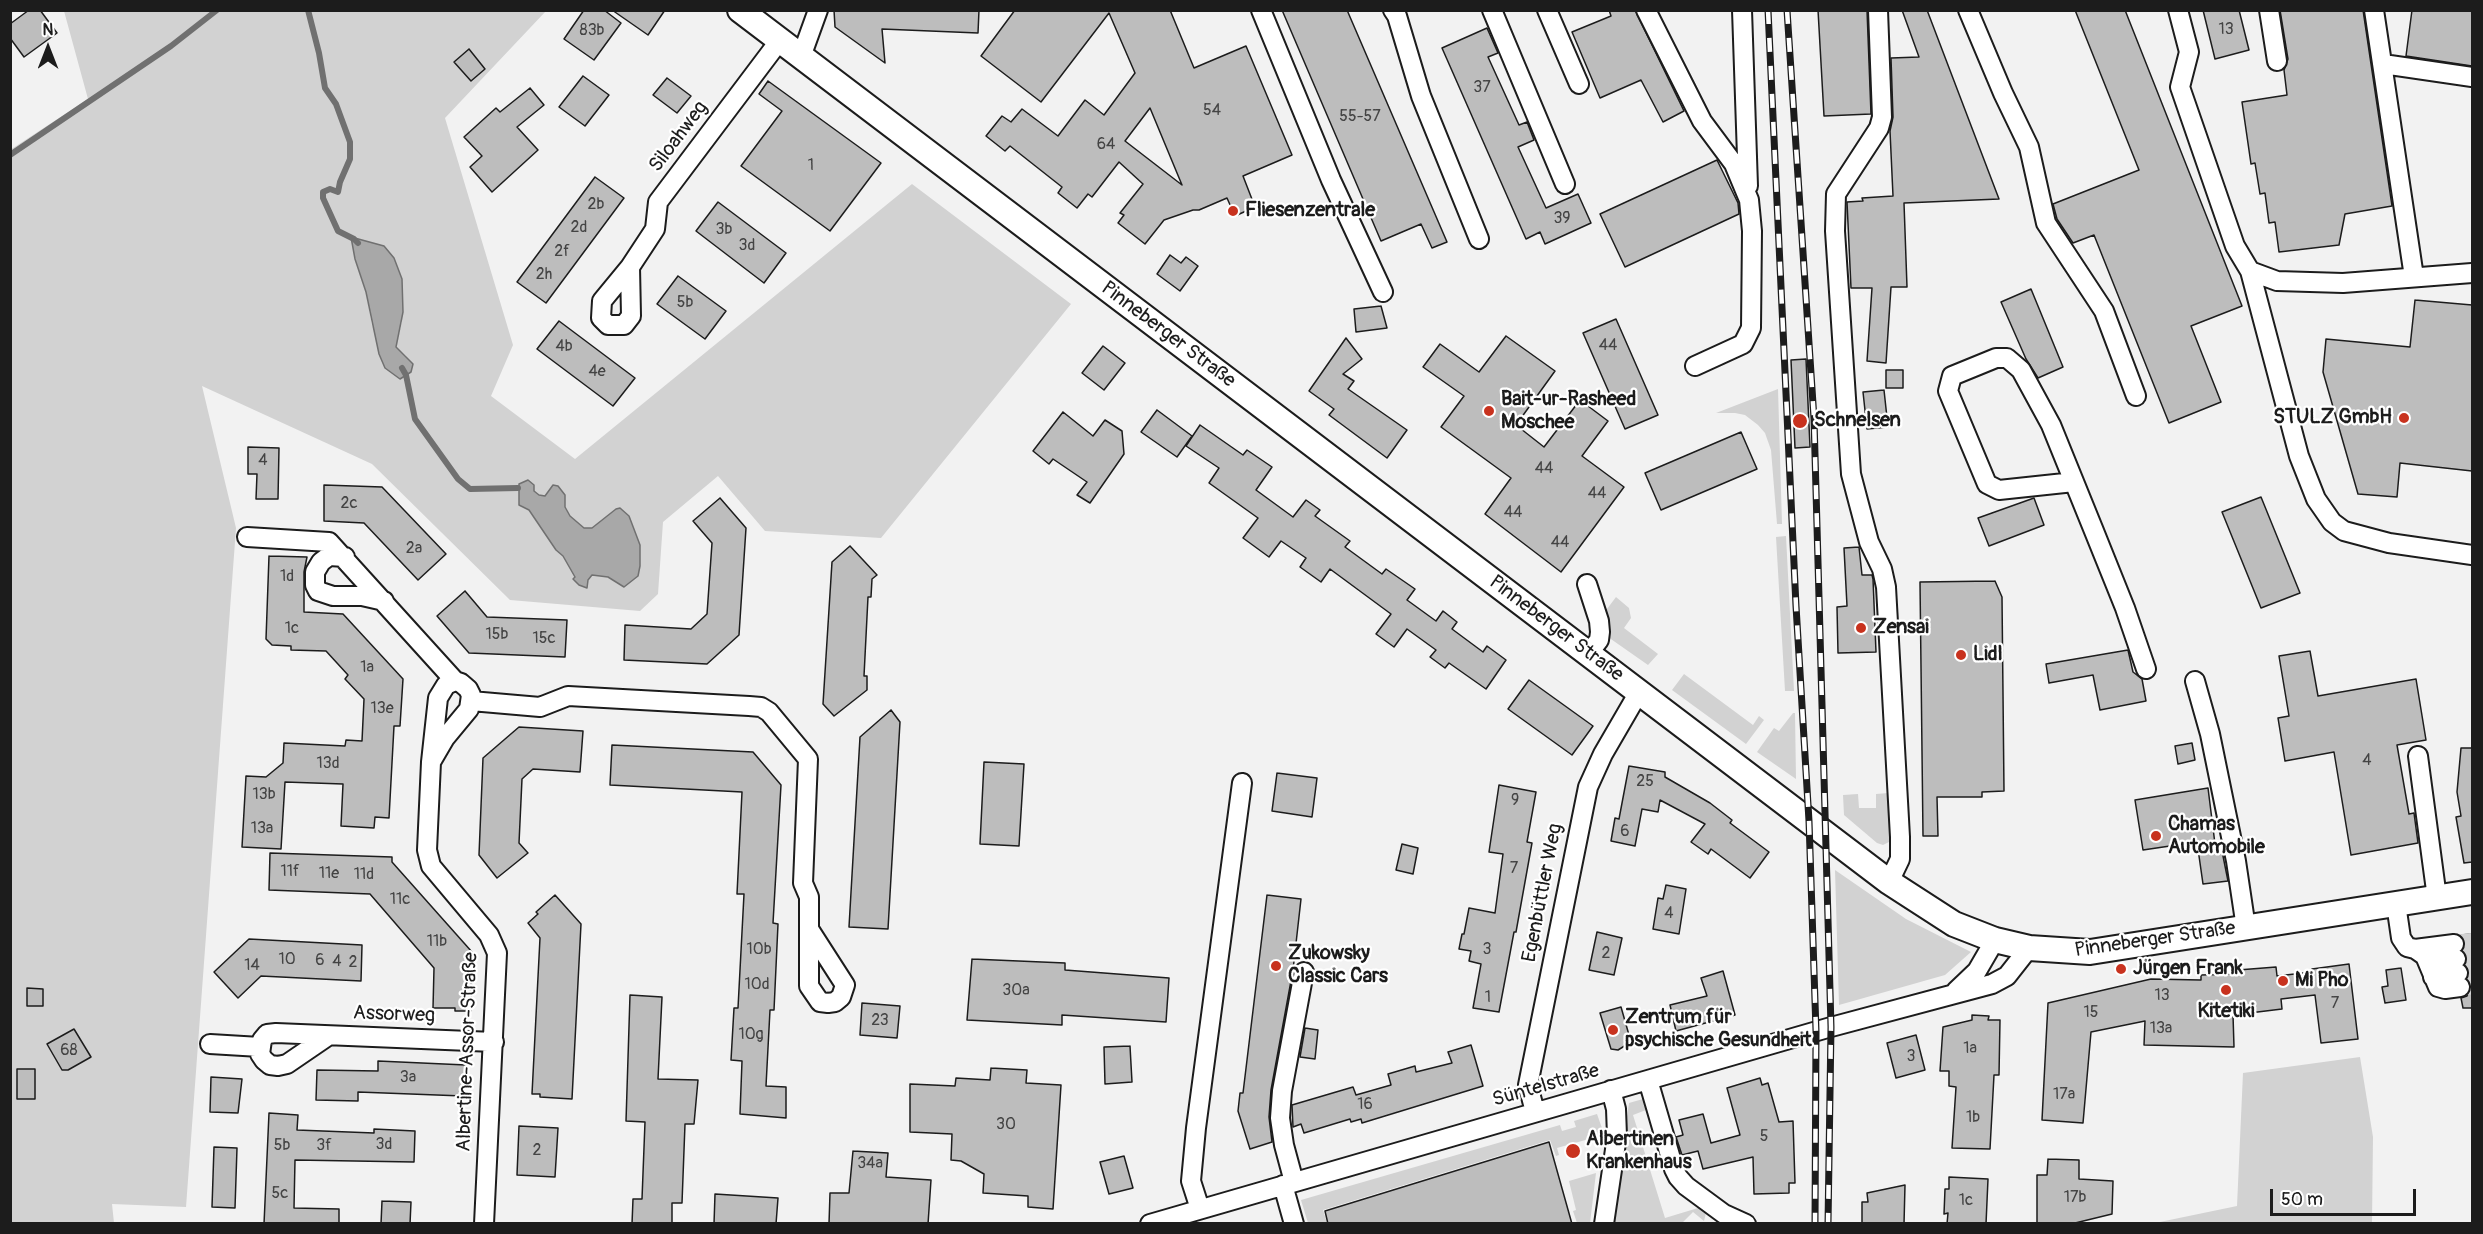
<!DOCTYPE html>
<html>
<head>
<meta charset="utf-8">
<style>
	body { margin:0 }
	#map { position:relative; width:2483px; height:1234px; overflow:hidden; background:#f2f2f2; font-family:Pangolin,sans-serif }
	canvas { display:block }
	.frame { position:absolute; inset:0; border:12px solid #1c1c1c; pointer-events:none }
	.north { position:absolute; left:18px; top:18px; width:60px; height:60px; -webkit-text-stroke:4px #fff; paint-order:stroke; rotate:0deg; font-size:16px; font-weight:700; line-height:24px; text-align:center; color:#1c1c1c }
	.north::after { content:''; display:block; margin:auto; width:21px; height:27px; background:#1c1c1c; clip-path:polygon(50% 0,100% 100%,50% 72%,0 100%) }
	.scale { position:absolute; left:2270px; top:1189px; width:146px; height:27px; box-sizing:border-box; border:3px solid #1c1c1c; border-top:0; padding-left:8px; font-size:18px; line-height:21px; white-space:nowrap; color:#1c1c1c; -webkit-text-stroke:4px #fff; paint-order:stroke }
</style>
</head>
<body>
<div id="map">
<canvas width="2483" height="1234"></canvas>
<div class="frame"></div>
<div class="north">N</div>
<div class="scale">50 m</div>
</div>
<script>
const g = document.querySelector('canvas').getContext('2d');
g.lineJoin = 'round';
function fill(path, color) { g.fillStyle = color; g.fill(path, 'evenodd'); }
const poly = rows => new Path2D(rows.map(r => 'M' + r).join(''));
function trace(path, color, width, dash) { g.strokeStyle = color; g.lineWidth = width; g.lineCap = dash ? 'butt' : 'round'; g.setLineDash(dash || []); g.stroke(path); }
function label(font, color, halo, rows, align = 'center') {
  g.font = font + ' Pangolin,sans-serif'; g.lineWidth = 4.5; g.setLineDash([]); g.textBaseline = 'middle'; g.strokeStyle = halo; g.fillStyle = color; for (const [text, x, y, turn = 0] of rows) {
    g.save(); g.translate(x, y); g.rotate((+turn || 0) * Math.PI / 180); g.textAlign = isNaN(turn) ? turn : align; if (halo) g.strokeText(text, 0, 0); g.fillText(text, 0, 0); g.restore();
  }
}
const green = poly([
	[64,11,546,11,445,118,513,345,491,396,575,459,912,184,1071,304,881,538,765,531,718,476,663,522,658,594,640,611,510,600,372,464,202,386,236,528,186,1207,112,1204,114,1223,11,1224,10,150,88,99],
	[352,238,394,258,402,279,402,321,396,347,406,356,411,372,400,379,372,325,366,292,355,259],
	[551,489,565,502,565,507,570,516,584,528,592,528,616,509,620,508,629,516,640,545,624,586,609,577,592,575,588,580,576,577,563,556,556,550,529,510,534,491,539,495,545,496],
	[1778,389,1782,524,1777,524,1771,450,1765,433,1758,425,1745,415,1735,413,1716,413],
	[1786,536,1794,691,1785,691,1776,537],
	[1616,597,1629,608,1631,618,1624,628,1658,654,1648,665,1608,637,1604,613],
	[1684,674,1753,725,1759,716,1764,720,1746,744,1672,690],
	[1793,713,1795,713,1796,779,1757,752,1774,728,1779,731],
	[1888,793,1891,796,1892,836,1889,842,1883,845,1877,843,1844,815,1843,795,1858,794,1859,808,1876,808,1876,794],
	[1835,870,1906,919,1971,952,1945,975,1839,1005],
	[2360,1057,2373,1137,2372,1223,2155,1223,2237,1206,2243,1073],
	[1643,1099,1646,1110,1633,1115,1665,1218,1698,1208,1706,1213,1704,1221,1693,1212,1682,1223,1611,1224,1629,1103],
	[1597,1114,1603,1131,1601,1147,1599,1147,1596,1137,1557,1148,1559,1155,1556,1156,1550,1140,1323,1210,1327,1223,1308,1223,1301,1200,1560,1125,1562,1131,1576,1127,1574,1121],
	[1596,1173,1590,1223,1577,1223,1573,1211,1576,1210,1569,1181]
]);
const water = poly([
	[351,237,384,246,394,258,402,279,403,312,396,347,413,364,411,372,400,379,385,368,379,354,366,292,355,259,351,237],
	[528,480,534,485,534,491,539,495,545,496,553,485,558,486,565,495,565,507,570,516,584,528,592,528,616,509,620,508,629,516,640,545,640,566,638,576,624,587,608,577,592,575,588,580,587,588,579,585,573,579,575,577,563,556,556,550,529,510,519,505,519,484,528,480]
]);
const stream = poly([
	[308,10,319,53,325,88,336,104,350,142,350,159,340,182,338,192,330,189,323,192,323,198,338,231,354,239,358,243],
	[10,155,171,46,217,10],
	[402,368,406,375,415,419,458,479,470,489,518,488]
]);
const building = poly([
	[29,10,40,10,57,33,24,57,10,38,10,24,29,10],
	[584,10,604,10,621,23,594,60,564,39,584,10],
	[612,10,665,10,648,35,612,10],
	[834,10,979,10,978,33,882,29,885,63,835,27,834,10],
	[1015,10,1170,10,1194,68,1246,46,1292,155,1243,176,1255,207,1235,216,1227,198,1199,210,1193,210,1164,220,1145,244,1118,223,1124,215,1120,213,1143,184,1119,162,1092,197,1088,194,1077,208,1058,193,1062,187,1010,146,1005,151,986,136,1002,116,1011,122,1022,109,1058,136,1085,100,1104,115,1135,73,1109,13,1041,102,981,56,1015,10],
	[1150,108,1182,185,1125,141,1150,108],
	[1282,10,1347,10,1447,242,1432,248,1421,224,1381,241,1282,10],
	[1609,10,1635,10,1684,111,1663,122,1641,80,1600,98,1572,32,1611,16,1609,10],
	[1818,10,1867,10,1871,114,1824,116,1818,10],
	[1902,10,1927,10,1999,199,1904,203,1907,287,1891,287,1886,363,1867,361,1872,288,1851,288,1847,202,1863,201,1862,198,1893,196,1890,131,1893,117,1891,58,1919,57,1902,10],
	[2075,10,2125,10,2242,306,2191,326,2221,402,2169,423,2094,235,2073,243,2057,219,2053,204,2139,170,2075,10],
	[2203,10,2239,10,2249,50,2215,59,2203,10],
	[2280,10,2363,10,2392,206,2345,214,2339,245,2279,252,2275,222,2269,223,2265,193,2260,194,2255,163,2251,164,2242,102,2287,95,2284,70,2288,59,2280,10],
	[2412,10,2472,10,2472,66,2406,56,2412,10],
	[1487,28,1498,53,1488,57,1519,125,1527,122,1534,140,1518,147,1546,208,1578,194,1591,223,1545,244,1540,232,1526,239,1442,48,1487,28],
	[469,49,485,69,471,81,454,62,469,49],
	[583,76,609,95,585,126,559,107,583,76],
	[667,78,691,96,677,113,653,95,667,78],
	[768,81,881,163,830,231,741,166,782,111,759,94,768,81],
	[530,88,544,105,517,127,538,150,492,192,470,167,482,156,464,137,496,108,500,112,530,88],
	[1717,160,1738,203,1739,214,1625,267,1600,214,1717,160],
	[595,177,624,198,546,303,517,282,595,177],
	[718,202,786,253,764,283,696,231,718,202],
	[1170,255,1181,263,1186,257,1198,266,1180,291,1157,274,1170,255],
	[678,276,726,311,705,339,657,304,678,276],
	[2031,289,2063,367,2038,378,2026,359,2001,302,2031,289],
	[2415,300,2472,305,2472,471,2400,463,2397,497,2358,494,2323,372,2326,339,2410,347,2415,300],
	[1381,306,1387,328,1356,332,1354,309,1381,306],
	[1616,319,1658,415,1625,429,1583,333,1616,319],
	[559,321,635,378,613,406,537,349,559,321],
	[1506,336,1555,371,1516,425,1544,447,1580,400,1608,421,1582,456,1624,487,1561,572,1485,514,1511,478,1441,427,1464,396,1423,367,1440,344,1479,372,1506,336],
	[1346,338,1362,359,1343,374,1354,381,1348,389,1407,430,1387,458,1329,415,1334,409,1309,391,1346,338],
	[1103,346,1125,363,1104,390,1082,373,1103,346],
	[1806,359,1810,447,1795,448,1791,360,1806,359],
	[1886,370,1903,370,1903,388,1886,388,1886,370],
	[1884,390,1888,427,1867,429,1863,392,1884,390],
	[1157,410,1192,436,1177,457,1141,432,1157,410],
	[1063,412,1093,436,1105,420,1122,431,1124,454,1090,503,1077,495,1087,482,1053,459,1049,464,1033,451,1063,412],
	[1200,425,1243,455,1247,450,1272,467,1256,490,1293,517,1306,500,1320,510,1315,516,1350,541,1345,547,1382,574,1386,569,1415,589,1407,600,1436,621,1443,611,1457,622,1452,629,1483,652,1487,646,1506,660,1486,689,1449,663,1445,668,1430,657,1436,650,1407,629,1394,647,1376,634,1391,614,1330,569,1321,582,1300,567,1306,558,1281,541,1269,557,1243,538,1258,518,1209,483,1219,468,1186,446,1200,425],
	[1741,432,1757,469,1661,510,1645,473,1741,432],
	[248,447,279,448,278,499,256,499,257,474,248,474,248,447],
	[324,485,382,487,446,554,418,580,364,523,324,521,324,485],
	[2261,497,2300,593,2261,608,2222,512,2261,497],
	[720,498,746,528,739,635,707,664,624,660,625,625,691,629,707,614,712,543,693,521,720,498],
	[2034,498,2044,525,1989,546,1978,518,2034,498],
	[850,546,877,575,872,579,871,597,868,597,864,676,867,676,867,690,834,716,823,704,832,562,850,546],
	[1859,547,1862,575,1872,575,1873,579,1876,652,1838,653,1837,607,1847,606,1844,548,1859,547],
	[269,556,307,557,304,572,304,612,343,614,403,679,400,726,394,726,389,818,375,817,374,828,341,826,343,784,285,782,281,849,242,847,246,776,266,777,283,763,284,743,345,746,346,740,362,741,364,699,345,679,348,675,326,651,291,650,291,646,272,645,266,639,269,556],
	[1995,581,2002,597,2004,791,1982,792,1982,797,1937,797,1938,836,1923,836,1920,582,1995,581],
	[465,591,487,617,567,620,565,657,469,653,437,616,465,591],
	[2128,650,2133,672,2142,679,2146,701,2100,710,2093,675,2049,683,2046,664,2128,650],
	[2310,651,2318,696,2416,679,2426,740,2397,745,2409,814,2414,813,2418,843,2351,855,2334,752,2285,761,2278,718,2289,716,2279,656,2310,651],
	[1529,680,1593,726,1572,755,1508,709,1529,680],
	[891,710,900,722,888,929,849,927,860,737,891,710],
	[519,727,583,731,580,772,533,769,522,779,519,843,528,853,497,878,479,855,483,758,519,727],
	[2192,743,2195,760,2178,764,2175,746,2192,743],
	[612,745,753,752,781,785,773,923,778,924,774,1010,770,1010,766,1086,786,1087,786,1118,740,1114,742,1061,731,1060,734,1008,738,1008,744,894,737,894,742,792,610,785,612,745],
	[2461,748,2472,748,2472,862,2464,863,2456,817,2461,816,2457,792,2461,748],
	[984,762,1024,764,1019,846,980,844,984,762],
	[1629,766,1665,772,1665,777,1710,803,1732,820,1730,823,1769,852,1750,878,1711,849,1708,854,1691,842,1705,824,1660,800,1658,812,1642,809,1635,846,1611,841,1615,818,1619,819,1629,766],
	[1277,773,1317,778,1312,817,1272,811,1277,773],
	[1499,785,1536,792,1527,842,1532,843,1516,932,1514,932,1499,1012,1473,1008,1481,964,1469,961,1471,951,1459,949,1462,934,1464,934,1469,908,1495,913,1503,854,1489,852,1499,785],
	[2208,788,2216,852,2222,851,2228,881,2203,884,2197,842,2143,850,2135,800,2208,788],
	[1402,844,1418,848,1413,874,1396,870,1402,844],
	[270,853,392,857,392,862,472,952,471,1011,455,1011,455,1008,433,1008,434,968,370,894,269,890,270,853],
	[1666,885,1686,889,1679,934,1653,929,1658,898,1663,899,1666,885],
	[555,895,581,924,572,1099,540,1097,540,1094,532,1094,540,938,528,923,538,914,536,912,555,895],
	[1267,895,1301,899,1293,970,1271,1090,1269,1117,1272,1142,1250,1149,1238,1111,1240,1093,1243,1093,1267,895],
	[1597,932,1622,938,1614,975,1589,970,1597,932],
	[2472,934,2472,1008,2463,1008,2461,998,2467,996,2471,986,2467,979,2469,972,2465,965,2467,957,2463,950,2465,942,2461,935,2472,934],
	[249,939,362,945,361,981,261,976,238,998,214,972,249,939],
	[972,959,1065,963,1065,970,1169,978,1166,1022,1062,1015,1062,1025,967,1020,972,959],
	[2349,964,2358,1039,2321,1043,2315,995,2281,999,2282,1009,2233,1015,2234,1047,2144,1045,2145,1021,2091,1032,2083,1123,2042,1120,2048,1003,2151,979,2201,980,2201,975,2238,974,2238,970,2276,967,2277,976,2312,972,2312,969,2349,964],
	[2401,968,2406,1000,2385,1003,2382,987,2388,986,2386,970,2401,968],
	[1723,971,1735,1015,1676,1031,1670,1005,1707,996,1701,978,1723,971],
	[27,988,43,989,43,1006,27,1006,27,988],
	[630,995,662,997,658,1079,698,1080,694,1124,685,1124,682,1203,672,1203,672,1224,632,1224,633,1199,642,1199,645,1122,626,1121,630,995],
	[862,1003,900,1006,897,1038,860,1035,862,1003],
	[1621,1007,1631,1042,1618,1050,1611,1049,1600,1013,1621,1007],
	[1972,1015,1989,1016,1988,1020,2000,1020,1999,1075,1994,1075,1990,1149,1952,1148,1956,1087,1949,1086,1949,1071,1940,1071,1943,1027,1972,1020,1972,1015],
	[1305,1028,1318,1030,1315,1059,1300,1057,1305,1028],
	[74,1029,91,1057,68,1070,62,1070,47,1044,74,1029],
	[1916,1035,1925,1070,1896,1078,1887,1043,1916,1035],
	[1471,1045,1483,1086,1362,1123,1361,1119,1351,1122,1350,1119,1304,1133,1301,1124,1293,1127,1292,1105,1353,1087,1356,1095,1391,1085,1388,1074,1415,1066,1416,1072,1452,1063,1448,1052,1471,1045],
	[1130,1046,1132,1082,1105,1084,1104,1047,1130,1046],
	[378,1061,466,1065,463,1096,358,1092,358,1101,316,1100,317,1070,378,1071,378,1061],
	[991,1068,1027,1070,1026,1083,1061,1085,1053,1209,1028,1207,1028,1196,983,1193,984,1174,961,1161,951,1160,952,1134,910,1132,910,1084,955,1086,956,1078,990,1080,991,1068],
	[17,1069,35,1069,35,1099,17,1099,17,1069],
	[211,1077,242,1079,238,1113,210,1112,211,1077],
	[1760,1078,1762,1085,1768,1083,1779,1122,1793,1121,1795,1183,1789,1183,1789,1193,1754,1194,1753,1157,1703,1169,1698,1151,1682,1155,1676,1137,1683,1135,1679,1120,1703,1114,1711,1143,1740,1135,1727,1088,1760,1078],
	[269,1113,298,1115,297,1130,374,1133,374,1129,415,1131,414,1162,295,1160,294,1208,339,1209,339,1224,264,1224,269,1113],
	[519,1126,558,1128,555,1177,517,1175,519,1126],
	[1549,1142,1572,1224,1328,1224,1325,1211,1549,1142],
	[214,1147,237,1148,235,1208,212,1207,214,1147],
	[853,1151,888,1153,886,1177,931,1180,928,1224,829,1224,830,1193,849,1193,853,1151],
	[1124,1156,1133,1188,1109,1194,1100,1162,1124,1156],
	[2048,1159,2079,1160,2079,1179,2113,1181,2112,1214,2071,1224,2037,1224,2037,1175,2047,1175,2048,1159],
	[1949,1177,1988,1179,1986,1224,1947,1224,1948,1213,1944,1214,1945,1189,1949,1189,1949,1177],
	[1905,1185,1904,1224,1862,1224,1862,1202,1868,1202,1867,1193,1905,1185],
	[715,1194,778,1198,776,1224,714,1224,715,1194],
	[382,1201,411,1202,410,1224,381,1224,382,1201]
]);
const minorTunnel = poly([
	[2454,944,2472,942],
	[2456,959,2472,956],
	[2458,973,2472,971],
	[2460,987,2472,985]
]);
const minor = poly([
	[1261,10,1331,180,1383,292],
	[1393,10,1397,16,1421,96,1479,239],
	[1492,10,1565,184],
	[1547,10,1579,84],
	[1646,10,1702,121,1734,164,1749,200,1752,231,1751,328,1743,344,1695,366],
	[1742,10,1748,186],
	[1878,10,1882,117,1879,128,1836,194,1835,231,1851,474,1869,542,1882,569,1886,587,1900,837,1900,859,1889,882],
	[1968,10,2003,93,2029,147,2046,223,2104,311,2136,396],
	[2178,10,2189,52,2180,87,2235,246,2250,271,2277,281,2343,283,2472,273],
	[2269,10,2277,61],
	[2374,10,2414,277],
	[801,57,818,10],
	[2383,64,2472,77],
	[630,267,631,316,624,325,608,325,601,318,602,301,630,267,655,229,658,202,780,40],
	[2250,271,2299,456,2316,499,2332,522,2344,531,2389,543,2472,555],
	[2074,482,1999,490,1987,484,1948,391,1952,376,1996,358,2007,358,2021,370,2051,425,2094,531,2125,608,2146,669],
	[247,537,329,542,455,681],
	[345,557,329,556,321,562,315,572,315,585,318,591,333,596,362,596,384,601],
	[1587,584,1599,621,1600,632,1599,640,1588,654],
	[2195,681,2210,734,2236,861,2246,928],
	[471,701,540,707,568,696,749,706,761,707,769,712,808,759,803,883,809,897,809,929,845,985,841,997,835,1002,828,1003,820,1002,809,986,809,929],
	[2418,756,2437,898],
	[431,762,445,738,469,709,471,695,468,689,461,683,455,681,446,685,438,698,431,762,427,850,431,866,489,935,497,953,484,1224],
	[2396,904,2401,938,2407,947,2415,949,2454,944],
	[2415,949,2425,956,2438,987,2445,989,2460,987],
	[2429,963,2456,959],
	[2433,977,2458,973],
	[1956,991,1977,971,1995,940],
	[328,1036,287,1064,278,1066,270,1065,264,1060,260,1054,262,1040,267,1034,276,1033,494,1042],
	[210,1044,260,1047],
	[1648,1080,1674,1169,1678,1177,1686,1186,1724,1214,1746,1224],
	[1535,1112,1528,1085,1588,787,1603,754,1639,692],
	[1294,1182,1284,1145,1280,1118,1282,1091,1304,972],
	[1283,1185,1294,1224],
	[1200,1209,1191,1181,1196,1128,1242,783],
	[1150,1224,1831,1027,1992,984,2007,976,2029,948],
	[1604,1224,1617,1136,1616,1109,1611,1090]
]);
const major = poly([
	[740,10,1889,882,1954,924,1995,940,2029,948,2090,952,2472,892]
]);
const rail = poly([
	[1768,10,1796,606,1809,821,1816,1031,1815,1224],
	[1787,10,1814,419,1831,1027,1828,1224]
]);
const markers = [
	[1233,211,6,"#c8321e"],
	[1489,411,6,"#c8321e"],
	[2404,418,6,"#c8321e"],
	[1800,421,8,"#c8321e"],
	[1861,628,6,"#c8321e"],
	[1961,655,6,"#c8321e"],
	[2156,836,6,"#c8321e"],
	[1276,966,6,"#c8321e"],
	[2121,969,6,"#c8321e"],
	[2283,981,6,"#c8321e"],
	[2226,990,6,"#c8321e"],
	[1613,1030,6,"#c8321e"],
	[1573,1151,8,"#c8321e"]
];
const numberNames = [
	["13",2226,30],
	["83b",592,31],
	["37",1482,88],
	["54",1212,111],
	["55-57",1360,117],
	["64",1106,145],
	["1",811,166],
	["2b",596,205],
	["39",1562,219],
	["2d",579,228],
	["3b",724,230],
	["3d",747,246],
	["2f",562,252],
	["2h",544,275],
	["5b",685,303],
	["44",1608,346],
	["4b",564,347],
	["4e",597,372],
	["4",263,461],
	["44",1544,469],
	["44",1597,494],
	["2c",349,504],
	["44",1513,513],
	["44",1560,543],
	["2a",414,549],
	["1d",287,577],
	["1c",292,629],
	["15b",497,635],
	["15c",544,639],
	["1a",367,668],
	["13e",382,709],
	["4",2367,761],
	["13d",328,764],
	["25",1645,782],
	["13b",264,795],
	["9",1515,801],
	["13a",262,829],
	["6",1625,832],
	["7",1514,869],
	["11f",290,872],
	["11e",329,874],
	["11d",364,875],
	["11c",400,900],
	["4",1669,914],
	["11b",437,942],
	["10b",759,950],
	["3",1487,950],
	["2",1606,954],
	["10",287,960],
	["6",320,961],
	["4",337,962],
	["2",353,963],
	["14",252,966],
	["10d",757,985],
	["30a",1016,991],
	["13",2162,996],
	["1",1488,998],
	["7",2335,1004],
	["15",2091,1013],
	["23",880,1021],
	["13a",2161,1029],
	["10g",751,1035],
	["1a",1970,1049],
	["68",69,1051],
	["3",1911,1057],
	["3a",408,1078],
	["17a",2064,1095],
	["16",1365,1105],
	["1b",1973,1118],
	["30",1006,1125],
	["5",1764,1137],
	["3d",384,1145],
	["5b",282,1146],
	["3f",324,1146],
	["2",537,1151],
	["34a",870,1164],
	["5c",280,1194],
	["17b",2075,1198],
	["1c",1966,1201]
];
const streetNames = [
	["Siloahweg",679,137,-53],
	["Pinneberger Straße",1168,335,37],
	["Pinneberger Straße",1556,629,37],
	["Egenbüttler Weg",1543,893,-79],
	["Pinneberger Straße",2155,940,-8],
	["Assorweg",394,1015,2],
	["Albertine-Assor-Straße",468,1052,-88],
	["Süntelstraße",1546,1086,-16]
];
const poiNames = [
	["Fliesenzentrale",1245,211],
	["Bait-ur-Rasheed",1501,400],
	["Moschee",1501,423],
	["STULZ GmbH",2392,418,"right"],
	["Schnelsen",1814,421],
	["Zensai",1873,628],
	["Lidl",1973,655],
	["Chamas",2168,825],
	["Automobile",2168,848],
	["Zukowsky",1288,954],
	["Classic Cars",1288,977],
	["Jürgen Frank",2133,969],
	["Mi Pho",2295,981],
	["Kitetiki",2226,1012,"center"],
	["Zentrum für",1625,1018],
	["psychische Gesundheit",1625,1041],
	["Albertinen",1586,1140],
	["Krankenhaus",1586,1163]
];
fill(green, '#d2d2d2');
fill(water, '#a8a8a8');
trace(water, '#707070', 1.5);
trace(stream, '#707070', 6);
fill(building, '#bdbdbd');
trace(building, '#1c1c1c', 1.5);
trace(minorTunnel, '#d2d2d2', 18, [18, 9]);
trace(minor, '#1c1c1c', 22);
trace(major, '#1c1c1c', 28);
trace(minor, '#fff', 18);
trace(major, '#fff', 24);
trace(rail, '#1c1c1c', 7);
trace(rail, '#fff', 4.5, [14]);
for (const [x, y, r, color] of markers) { const dot = new Path2D(); dot.arc(x, y, r, 0, 2 * Math.PI); g.fillStyle = color; g.fill(dot); trace(dot, '#fff', 2); }
label('16px', '#444', null, numberNames);
label('20px', '#1c1c1c', '#fff', streetNames);
label('bold 20px', '#1c1c1c', '#fff', poiNames, 'left');
</script>
</body>
</html>
